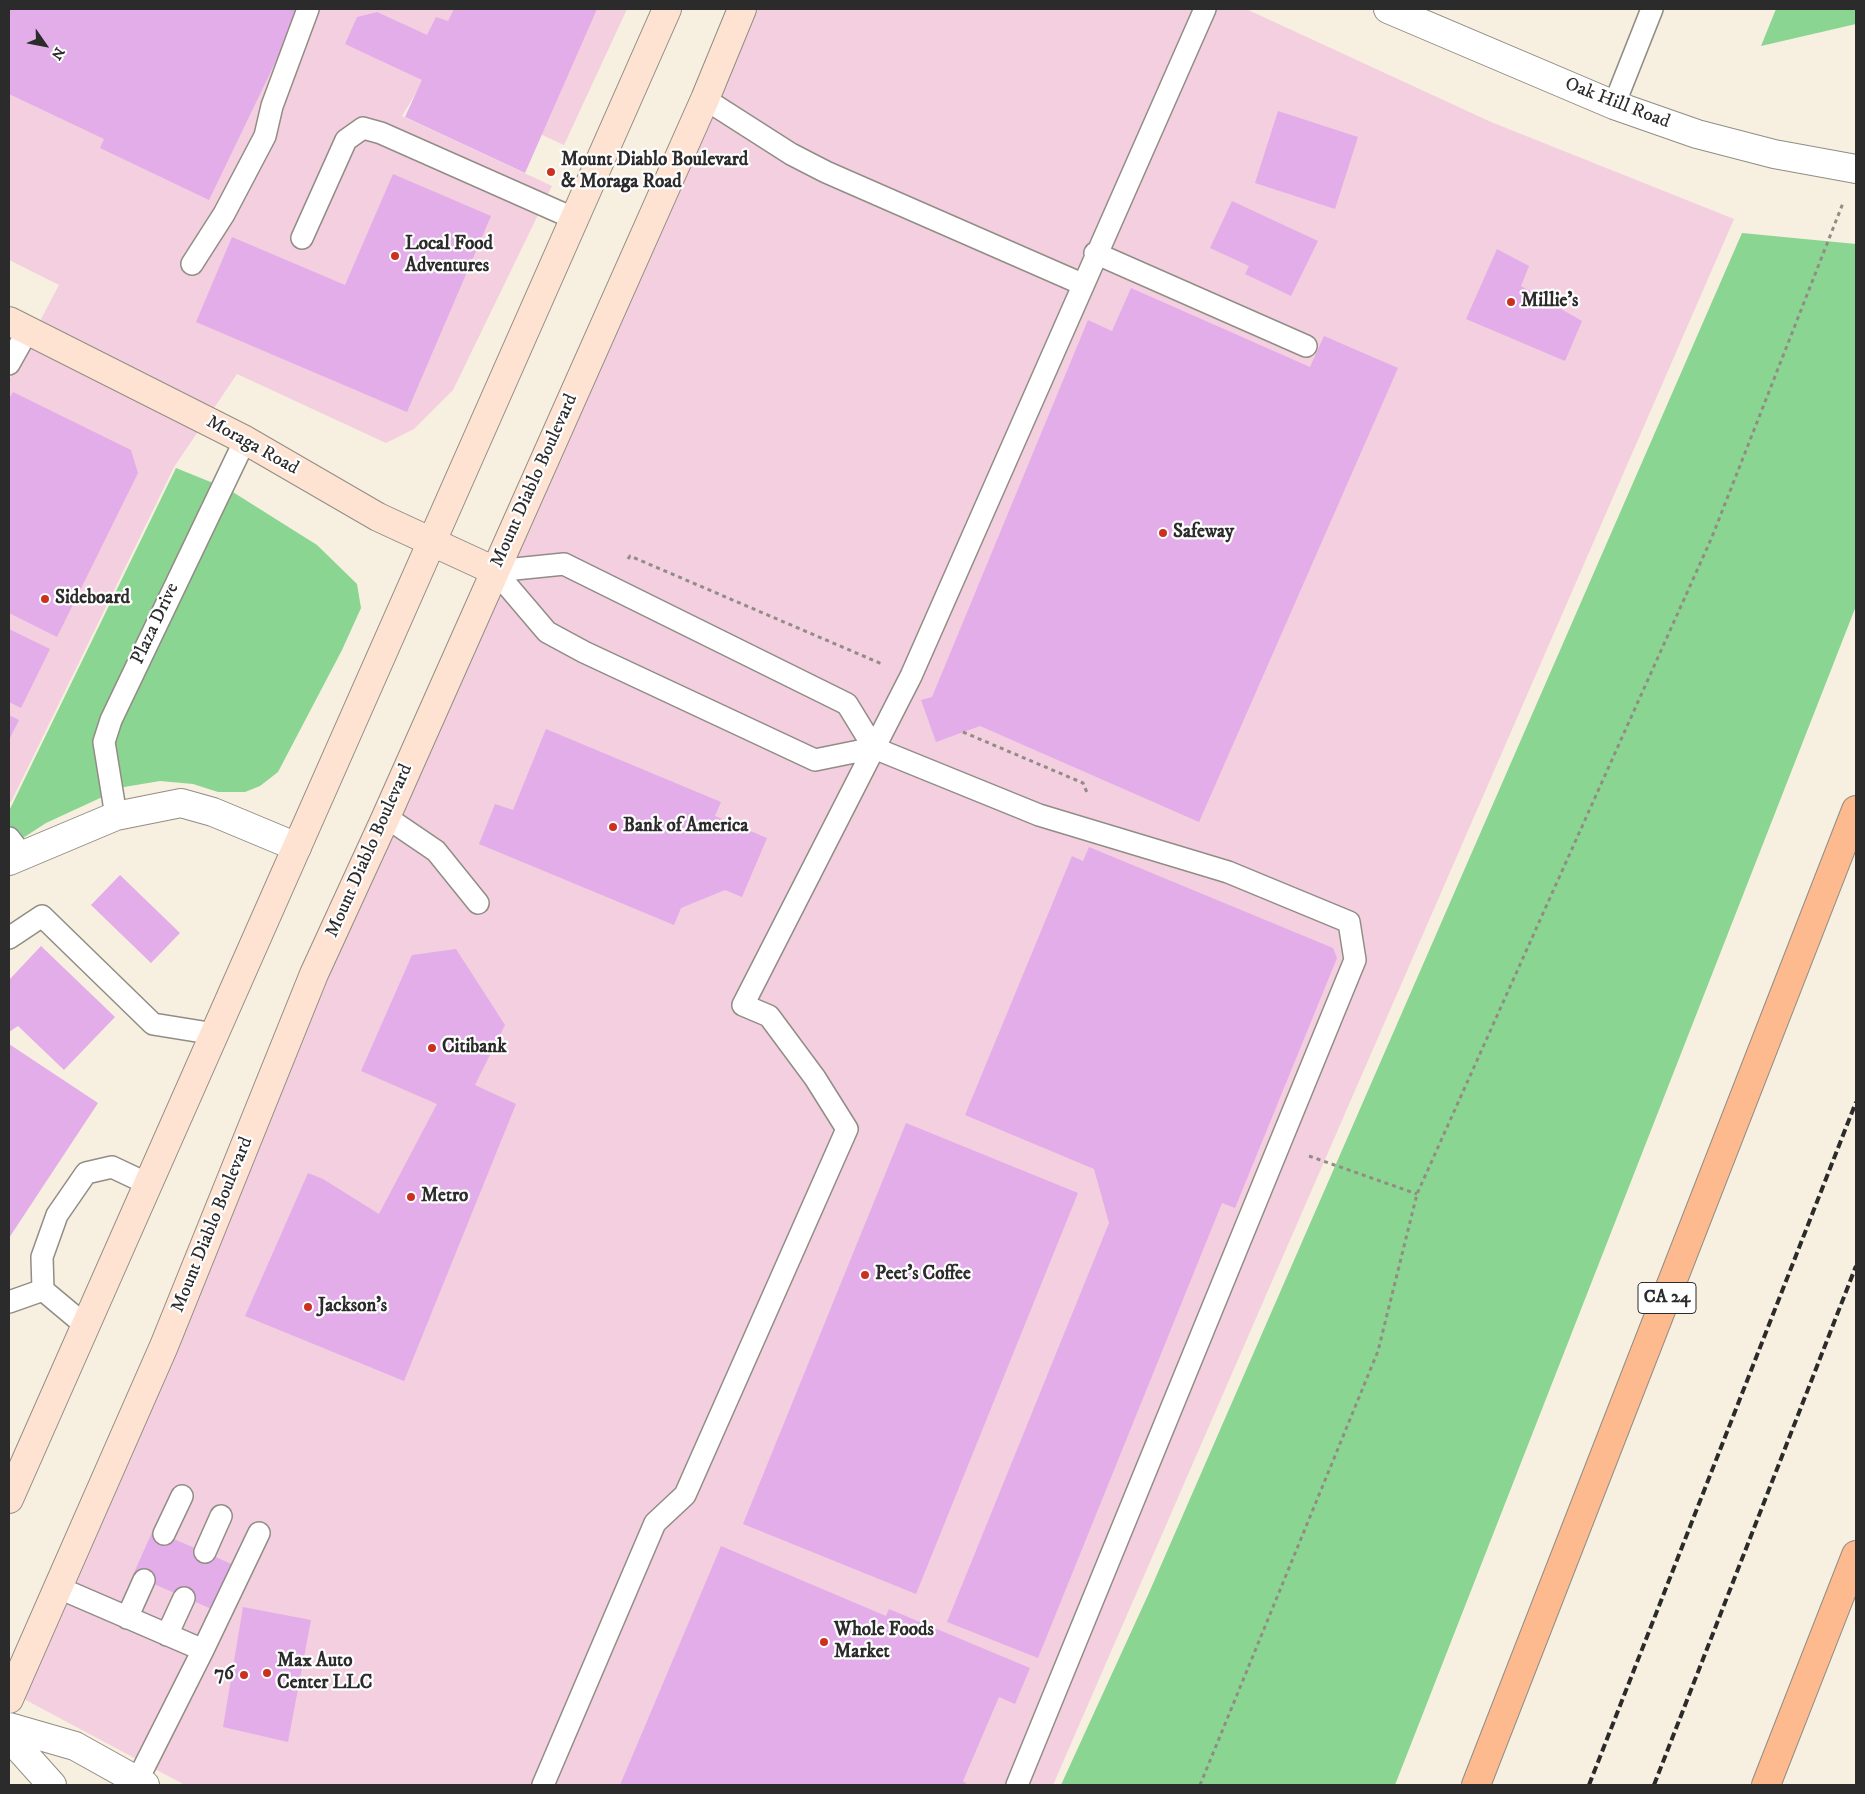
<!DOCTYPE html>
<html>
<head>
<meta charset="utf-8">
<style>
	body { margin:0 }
	#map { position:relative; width:1865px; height:1794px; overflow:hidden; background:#f7efdf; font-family:"IM FELL DW Pica",serif }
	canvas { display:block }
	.frame { position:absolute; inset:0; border:10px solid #2b2b2b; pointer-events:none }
	.north { position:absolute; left:20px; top:20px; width:50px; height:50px; -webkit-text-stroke:4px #fff; paint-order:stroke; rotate:123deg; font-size:14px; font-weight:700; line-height:20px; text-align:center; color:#2b2b2b }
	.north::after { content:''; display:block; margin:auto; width:18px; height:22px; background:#2b2b2b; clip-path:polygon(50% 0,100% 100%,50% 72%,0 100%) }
</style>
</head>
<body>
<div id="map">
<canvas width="1865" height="1794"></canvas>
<div class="frame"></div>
<div class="north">N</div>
</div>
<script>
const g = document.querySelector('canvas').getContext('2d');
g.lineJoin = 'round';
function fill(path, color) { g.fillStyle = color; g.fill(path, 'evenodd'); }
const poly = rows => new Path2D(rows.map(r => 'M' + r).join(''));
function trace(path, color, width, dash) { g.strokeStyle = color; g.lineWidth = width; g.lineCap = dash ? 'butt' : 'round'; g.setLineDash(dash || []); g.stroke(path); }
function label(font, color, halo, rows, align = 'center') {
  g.font = font + ' "IM FELL DW Pica",serif'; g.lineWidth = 4.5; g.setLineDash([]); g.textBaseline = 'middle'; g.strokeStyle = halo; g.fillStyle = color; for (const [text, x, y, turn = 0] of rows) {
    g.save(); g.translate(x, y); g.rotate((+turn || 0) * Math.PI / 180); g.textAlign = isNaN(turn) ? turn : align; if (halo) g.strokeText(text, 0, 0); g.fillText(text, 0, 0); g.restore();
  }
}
const built = poly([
	[9,9,627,9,564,145,424,80,402,116,552,186,453,390,414,429,386,443,237,374,174,467,11,802,9,801,9,380,59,285,9,260],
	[758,9,1246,9,1491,122,1734,219,1053,1785,185,1785,9,1691,9,1673]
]);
const green = poly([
	[1776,9,1856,9,1856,24,1761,46],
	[1742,233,1856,244,1856,606,1395,1785,1061,1785,1148,1595],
	[176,468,228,489,317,545,357,584,361,608,342,650,278,772,260,786,245,792,218,792,193,784,160,781,124,787,46,823,9,847,9,811]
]);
const building = poly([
	[9,9,301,9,209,200,100,148,104,139,9,94],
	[454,9,597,9,525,173,405,117,422,80,345,44,357,17,377,12,427,35,436,17,448,21],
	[1278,111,1358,137,1335,209,1255,183],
	[393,174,491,216,407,412,196,322,232,237,345,285],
	[1232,201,1318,241,1291,296,1245,274,1249,266,1210,248],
	[1497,249,1529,266,1521,286,1582,321,1565,361,1466,319],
	[1131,288,1310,367,1324,336,1398,368,1199,822,980,726,936,742,921,700,932,697,1088,320,1112,331],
	[13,392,131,450,138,473,57,637,9,613,9,399],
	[9,629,50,649,21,708,9,702],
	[9,715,19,720,9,740],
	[546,729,721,802,715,816,767,838,742,897,725,890,681,908,674,925,479,844,495,804,513,810],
	[1089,847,1333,948,1337,958,1235,1208,1222,1203,1038,1658,947,1622,1109,1223,1094,1169,965,1115,1072,856,1083,861],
	[120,875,180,933,151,963,91,905],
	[41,946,115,1017,64,1070,18,1026,9,1032,9,980],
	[456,949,505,1025,475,1085,516,1104,404,1381,245,1316,308,1173,323,1179,379,1214,437,1104,361,1071,412,955],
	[9,1044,98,1103,9,1238],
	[906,1123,1078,1193,916,1594,743,1524],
	[153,1530,234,1565,214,1610,133,1575],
	[721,1546,886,1616,889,1609,1030,1668,1015,1704,999,1697,963,1781,968,1785,620,1785],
	[243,1607,311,1620,288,1742,223,1727]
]);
const path = poly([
	[628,559,630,556,882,664],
	[963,732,1083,783,1088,795],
	[1309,1156,1417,1194],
	[1200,1785,1378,1351,1417,1194,1712,537,1843,203]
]);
const service = poly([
	[705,99,791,154,826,172,1082,284],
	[1614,105,1652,9],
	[302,238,346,140,363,128,381,133,575,219],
	[1095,253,1306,346],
	[192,264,224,214,265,136,272,106,308,9],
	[9,364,28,330],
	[495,571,547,632,584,652,815,760,874,748,1039,815,1228,872,1349,922,1355,960,1017,1785],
	[495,571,564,564,847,704,874,748],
	[116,816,104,742,111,720,245,440],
	[386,817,436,851,478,903],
	[9,838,22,855],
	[9,938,42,916,153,1024,215,1034],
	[9,1302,43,1290],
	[86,1326,43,1290,42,1257,57,1215,86,1173,112,1167,148,1184],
	[164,1534,182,1496],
	[205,1552,221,1516],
	[57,1587,203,1650,137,1781],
	[127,1618,144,1580],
	[167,1635,184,1598],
	[203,1650,259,1533],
	[543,1785,655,1523,685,1495,847,1129,815,1078,769,1016,743,1005,911,676,1205,9]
]);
const minor = poly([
	[9,861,116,816,181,803,213,812,297,847]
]);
const tertiary = poly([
	[1388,9,1614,105,1697,134,1774,154,1856,169],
	[9,1727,75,1746,145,1785],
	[9,1737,52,1785]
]);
const secondary = poly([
	[9,321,245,440,378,517,495,571],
	[9,1499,667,9],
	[9,1699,164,1346,314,974,386,817,705,99,742,9]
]);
const motorway = poly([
	[1476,1785,1856,810],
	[1766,1785,1856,1555]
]);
const rail = poly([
	[1589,1785,1856,1102],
	[1654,1785,1856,1266]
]);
const markers = [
	[551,172,5,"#c8321e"],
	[395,256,5,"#c8321e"],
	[1511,302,5,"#c8321e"],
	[1163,533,5,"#c8321e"],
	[45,599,5,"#c8321e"],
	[613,827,5,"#c8321e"],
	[432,1048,5,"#c8321e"],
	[411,1197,5,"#c8321e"],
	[865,1275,5,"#c8321e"],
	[308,1307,5,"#c8321e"],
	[824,1642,5,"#c8321e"],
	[267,1673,5,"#c8321e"],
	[244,1675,5,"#c8321e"]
];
const shields = [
	[1667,1298,58]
];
const shieldNames = [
	["CA 24",1667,1298]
];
const streetNames = [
	["Oak Hill Road",1617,104,21],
	["Moraga Road",252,446,29],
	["Mount Diablo Boulevard",535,481,-66],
	["Plaza Drive",156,624,-65],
	["Mount Diablo Boulevard",370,851,-66],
	["Mount Diablo Boulevard",213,1225,-68]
];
const poiNames = [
	["Mount Diablo Boulevard",561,161],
	["& Moraga Road",561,183],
	["Local Food",405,245],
	["Adventures",405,267],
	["Millie's",1521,302],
	["Safeway",1173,533],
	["Sideboard",55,599],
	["Bank of America",623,827],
	["Citibank",442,1048],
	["Metro",421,1197],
	["Peet's Coffee",875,1275],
	["Jackson's",318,1307],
	["Whole Foods",834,1631],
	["Market",834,1653],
	["Max Auto",277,1662],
	["Center LLC",277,1684],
	["76",234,1675,"right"]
];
fill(built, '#f3cfdf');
fill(green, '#8ad591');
fill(building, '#e3adea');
trace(service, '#918d85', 24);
trace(minor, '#918d85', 30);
trace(tertiary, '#918d85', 30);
trace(secondary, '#918d85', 30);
trace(motorway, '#918d85', 30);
trace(path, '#918d85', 3, [4, 4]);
trace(service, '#fff', 21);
trace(minor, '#fff', 28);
trace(tertiary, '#fff', 28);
trace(secondary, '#fee3d2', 28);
trace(motorway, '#fcba8e', 28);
trace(rail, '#2b2b2b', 4, [8, 4]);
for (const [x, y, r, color] of markers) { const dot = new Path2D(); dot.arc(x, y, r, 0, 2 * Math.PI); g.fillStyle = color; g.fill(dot); trace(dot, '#fff', 2); }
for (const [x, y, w] of shields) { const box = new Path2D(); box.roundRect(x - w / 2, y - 15.5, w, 31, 4); g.fillStyle = '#fff'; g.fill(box); trace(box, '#2b2b2b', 1); }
label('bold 18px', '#2b2b2b', null, shieldNames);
label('19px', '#2b2b2b', '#fff', streetNames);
label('bold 19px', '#2b2b2b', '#fff', poiNames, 'left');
</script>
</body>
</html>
